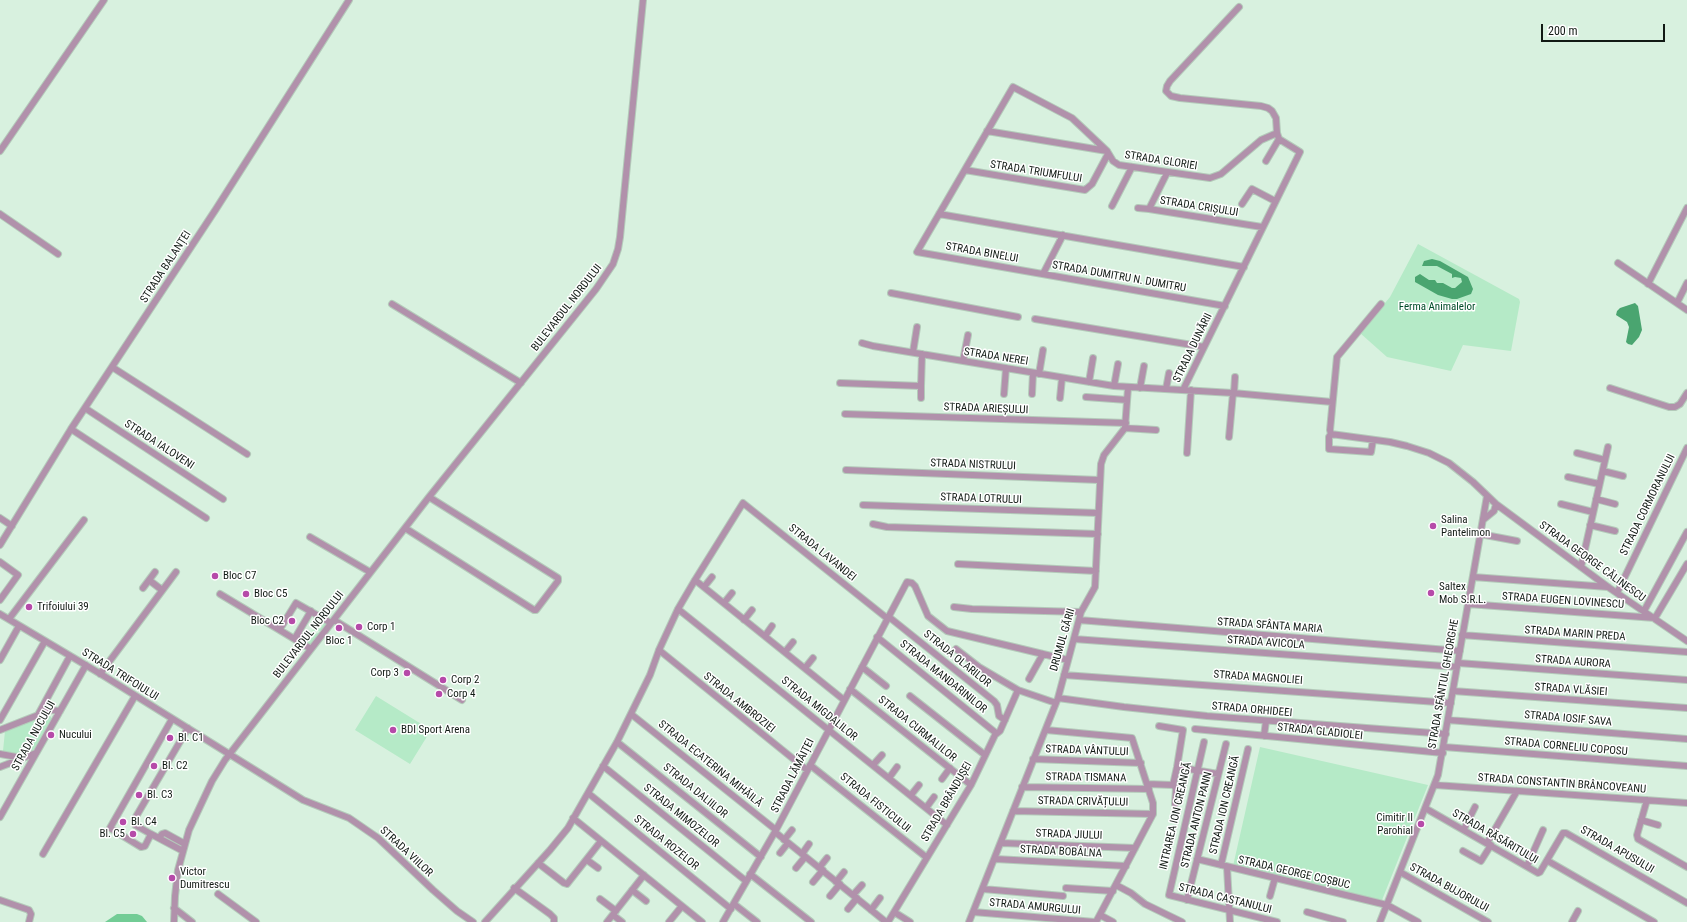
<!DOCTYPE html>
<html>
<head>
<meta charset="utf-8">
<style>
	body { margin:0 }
	#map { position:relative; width:1687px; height:922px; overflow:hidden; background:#d8f1df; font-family:"Roboto Condensed",sans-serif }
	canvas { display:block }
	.scale { position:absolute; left:1541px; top:24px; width:124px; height:18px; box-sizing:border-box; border:2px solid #111a14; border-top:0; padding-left:5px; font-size:12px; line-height:14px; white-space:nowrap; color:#111a14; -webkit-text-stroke:3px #fff; paint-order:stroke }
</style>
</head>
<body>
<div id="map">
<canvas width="1687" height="922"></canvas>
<div class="scale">200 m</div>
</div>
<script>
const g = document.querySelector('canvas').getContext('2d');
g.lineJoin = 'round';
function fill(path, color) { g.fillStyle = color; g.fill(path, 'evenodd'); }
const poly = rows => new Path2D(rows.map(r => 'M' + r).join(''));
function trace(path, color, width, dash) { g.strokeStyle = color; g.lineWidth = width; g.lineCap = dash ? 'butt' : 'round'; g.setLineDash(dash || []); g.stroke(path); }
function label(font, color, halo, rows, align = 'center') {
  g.font = font + ' "Roboto Condensed",sans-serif'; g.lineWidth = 3; g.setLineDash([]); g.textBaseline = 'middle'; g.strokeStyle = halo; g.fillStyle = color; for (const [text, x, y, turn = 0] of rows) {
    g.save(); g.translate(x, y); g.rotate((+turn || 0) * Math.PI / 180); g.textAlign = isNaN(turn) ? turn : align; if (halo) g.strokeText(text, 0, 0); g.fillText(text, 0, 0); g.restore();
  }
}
const green = poly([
	[1418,244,1519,299,1520,302,1511,351,1463,345,1451,371,1387,357,1360,333,1390,297],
	[325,622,326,625,322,630,319,631,316,629,314,632,315,634,318,633,319,634,309,647,298,638,308,637,315,627,320,629],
	[376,696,431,730,410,764,355,730],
	[49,714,52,719,35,749,23,755,3,751,5,731],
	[1260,747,1428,785,1382,900,1233,866]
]);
const forest = poly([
	[117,914,137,914,142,916,147,922,105,922]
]);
const water = poly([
	[1432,259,1440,261,1468,277,1473,289,1471,294,1457,299,1452,299,1438,295,1415,282,1415,277,1420,274,1429,280,1435,280,1437,283,1443,283,1452,288,1455,288,1462,282,1461,278,1455,277,1452,278,1452,274,1437,266,1422,266,1424,261],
	[1635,303,1638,306,1642,330,1639,337,1632,345,1628,344,1626,342,1629,327,1627,322,1616,315,1617,311,1620,308]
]);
const minor = poly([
	[987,131,1107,151,1113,161,1119,165,1210,178,1221,174,1261,140,1277,133],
	[0,151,104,0],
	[1107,151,1072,118,1013,87,917,252,1225,306],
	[1266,161,1279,139],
	[965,170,1085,190,1092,184,1108,154],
	[1167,173,1149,209,1262,227],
	[1242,204,1252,189,1275,201],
	[1112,206,1132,167],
	[1138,208,1149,209],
	[0,214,58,254],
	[939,214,1244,267],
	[1618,263,1687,310],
	[1043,274,1063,235],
	[1648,284,1687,208],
	[891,293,1018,317],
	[1677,303,1687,283],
	[392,304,521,383],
	[1381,304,1337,357,1330,430,1331,434,1390,442,1407,446,1429,453,1449,463,1473,482,1496,504,1608,587,1687,641],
	[1035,319,1204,347],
	[862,343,873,346,1114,386,1233,393,1332,402],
	[913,352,917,327],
	[963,361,968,335],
	[112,367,247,454],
	[1039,374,1043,350],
	[1089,382,1093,358],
	[840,383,921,386,922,354],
	[1114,386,1118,364],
	[1140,388,1144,366],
	[1610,388,1669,407,1675,407,1680,404,1687,393],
	[1166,389,1169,373],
	[1183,390,1300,152,1279,139,1277,133,1276,118,1272,111,1268,108,1261,106,1180,98,1171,96,1166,91,1167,86,1170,81,1239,7],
	[1234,393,1235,377],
	[1004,394,1006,368],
	[1032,394,1033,373],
	[1086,397,1127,400],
	[921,398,921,386],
	[1060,398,1062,378],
	[85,408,223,499],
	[845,414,1126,423],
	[1125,428,1156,430],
	[71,429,206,518],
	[1331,434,1329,437,1329,449,1371,452,1373,440],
	[1229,437,1233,393],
	[1187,453,1191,390],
	[1577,453,1605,460],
	[846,470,1099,480],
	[1603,471,1623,476],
	[1568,477,1599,484],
	[1596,499,1615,504],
	[1561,504,1593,512],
	[863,505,1098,513],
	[0,518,12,526],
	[1483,520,1494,511,1496,504],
	[873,524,887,527,1098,534],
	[1590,525,1615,531],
	[405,528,534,610,536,610,558,581,558,578,429,497],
	[1480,534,1517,541],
	[310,537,370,572],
	[0,545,71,429,216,209,349,0],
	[0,562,18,575,0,600],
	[958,564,1096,571],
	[1581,567,1608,447],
	[1473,577,1608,587],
	[149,580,162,590],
	[695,580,844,700],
	[704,587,712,577],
	[143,588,155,572],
	[1617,593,1687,448],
	[220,594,311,649],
	[724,603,732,593],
	[1468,604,1655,618,1687,564],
	[954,607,972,609,1081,612],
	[678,609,947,825],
	[1644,611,1687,532],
	[0,614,104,676,303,800,349,818,378,838,433,890,457,911,473,922],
	[889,617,994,701,997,705,999,716,1005,720],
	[9,619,84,520],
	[334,620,462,700],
	[744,620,752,610],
	[1079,620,1460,651],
	[280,629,296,603,331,623],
	[297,635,303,637,306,636],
	[1462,635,1687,652],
	[765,636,772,626],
	[877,637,996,733],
	[295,638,311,611],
	[1074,639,1457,667],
	[956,649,979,667,1018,690,1056,703],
	[659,650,807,770],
	[785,652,793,642],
	[0,660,19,626],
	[1458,663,1687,680],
	[862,667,886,686],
	[805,668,813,658],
	[100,674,176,572],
	[1064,675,1451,703],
	[1029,679,1043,654],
	[850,689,971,785],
	[1453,691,1687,708],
	[910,696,985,755],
	[1058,698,1124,707,1207,716,1446,734],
	[631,714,776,830],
	[38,715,70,656],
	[172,719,110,828,141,847,145,846,151,834,135,825,134,820,188,728],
	[0,720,45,641],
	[1448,720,1687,739],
	[1195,729,1443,753],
	[0,730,51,710,60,711],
	[1046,730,1132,738,1153,803,1153,814,1096,922],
	[1264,736,1266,721],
	[617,742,761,857],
	[1204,742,1169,895,1277,922],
	[1444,747,1687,766],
	[0,754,22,758],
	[1033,759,1141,763],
	[810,765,926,857],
	[873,765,882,755],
	[603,766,746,881],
	[0,767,36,753],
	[1177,767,1218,774],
	[889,778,897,767],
	[942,779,950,768],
	[1147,784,1173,785,1177,767,1183,730,1159,726],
	[1173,785,1176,788,1175,804],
	[1435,785,1687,803],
	[1022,787,1149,789],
	[588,793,731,909],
	[911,795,919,785],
	[1647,800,1637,835,1638,839,1687,867],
	[926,808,934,797],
	[1425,808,1538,873,1540,872,1563,833,1566,833,1687,903],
	[1013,811,1153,814],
	[0,817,86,665],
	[573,818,702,922],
	[1641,820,1658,825],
	[1464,829,1475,807],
	[775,832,886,922],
	[151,834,183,851],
	[159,838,162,834,165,833,185,844],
	[784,840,792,830],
	[1001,843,1135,848],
	[1487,843,1517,791],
	[1463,851,1481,861,1491,845],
	[780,853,788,843],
	[43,854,135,696],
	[802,854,809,844],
	[995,859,1126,866],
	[1197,859,1387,905,1418,922],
	[587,860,598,868],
	[1548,861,1654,922],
	[538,863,564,883,567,884,601,841],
	[1221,865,1248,749],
	[1527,866,1543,830],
	[1227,867,1230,922],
	[796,868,805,857],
	[819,868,827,858],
	[1400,872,1488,922],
	[750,874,811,922],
	[813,882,823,870],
	[836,882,844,872],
	[1116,885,1131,893,1145,904,1182,922],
	[514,888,550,914,554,918,554,922],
	[1066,888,1113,891],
	[983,889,1063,896],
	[632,890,646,901],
	[218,894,256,922],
	[853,895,862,885],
	[830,896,840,884],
	[1270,896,1275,878],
	[600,899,616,911],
	[0,900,29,910,31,914,29,922],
	[1187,900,1226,744],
	[734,904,757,922],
	[174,908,192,922],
	[848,909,857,898],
	[871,910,880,898],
	[894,912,910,922],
	[973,912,1095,922],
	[1307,912,1343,922],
	[613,915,622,922],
	[1100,915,1113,922],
	[174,922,175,896,178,870,189,830,212,781,225,760,429,497,596,289,613,264,618,249,620,237,643,0],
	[485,922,550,850,568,828,617,742,650,675,659,650,678,609,695,580,743,503,888,619],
	[607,922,644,875],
	[669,922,682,906],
	[723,922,776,830,907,582,912,583,915,586,928,616,947,631,1068,660],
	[888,922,971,785,995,735,1000,731,1018,690],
	[969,922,1058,698,1081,612,1095,587,1101,464,1104,455,1125,428,1128,388],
	[1380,922,1438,775,1487,496],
	[1572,922,1578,911]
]);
const markers = [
	[1433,526,4,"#b64aa9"],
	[215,576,4,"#b64aa9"],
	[1431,593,4,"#b64aa9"],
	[246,594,4,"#b64aa9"],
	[29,607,4,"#b64aa9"],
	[292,621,4,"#b64aa9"],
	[359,627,4,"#b64aa9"],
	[339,628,4,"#b64aa9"],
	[407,673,4,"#b64aa9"],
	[443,680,4,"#b64aa9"],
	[439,694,4,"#b64aa9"],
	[393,730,4,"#b64aa9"],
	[51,735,4,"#b64aa9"],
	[170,738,4,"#b64aa9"],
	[154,766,4,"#b64aa9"],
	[139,795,4,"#b64aa9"],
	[123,822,4,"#b64aa9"],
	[1421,824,4,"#b64aa9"],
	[133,834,4,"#b64aa9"],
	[172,878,4,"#b64aa9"]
];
const streetNames = [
	["STRADA GLORIEI",1161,161,9],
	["STRADA TRIUMFULUI",1036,172,9],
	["STRADA CRIȘULUI",1199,207,9],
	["STRADA BINELUI",982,253,10],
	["STRADA BALANȚEI",166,267,-57],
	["STRADA DUMITRU N. DUMITRU",1119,277,10],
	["BULEVARDUL NORDULUI",567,308,-52],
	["STRADA DUNĂRII",1193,348,-64],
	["STRADA NEREI",996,357,9],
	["STRADA ARIEȘULUI",986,409,2],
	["STRADA IALOVENI",159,445,33],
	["STRADA NISTRULUI",973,465,2],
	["STRADA LOTRULUI",981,499,2],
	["STRADA CORMORANULUI",1648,505,-64],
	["STRADA LAVANDEI",822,553,39],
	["STRADA GEORGE CĂLINESCU",1592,562,36],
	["STRADA EUGEN LOVINESCU",1563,601,4],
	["STRADA SFÂNTA MARIA",1270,626,4],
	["STRADA MARIN PREDA",1575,634,4],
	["BULEVARDUL NORDULUI",309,635,-52],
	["DRUMUL GĂRII",1063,640,-74],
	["STRADA AVICOLA",1266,643,4],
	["STRADA OLARILOR",957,659,39],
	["STRADA AURORA",1573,662,4],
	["STRADA TRIFOIULUI",120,675,32],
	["STRADA MANDARINILOR",943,677,39],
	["STRADA MAGNOLIEI",1258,678,4],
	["STRADA SFÂNTUL GHEORGHE",1444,684,-80],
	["STRADA VLĂSIEI",1571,690,4],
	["STRADA AMBROZIEI",739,703,39],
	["STRADA MIGDALILOR",819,709,39],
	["STRADA ORHIDEEI",1252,710,5],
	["STRADA IOSIF SAVA",1568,719,5],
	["STRADA CURMALILOR",917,729,39],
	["STRADA GLADIOLEI",1320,732,6],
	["STRADA NUCULUI",34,736,-61],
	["STRADA CORNELIU COPOSU",1566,747,5],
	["STRADA VÂNTULUI",1087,751,2],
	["STRADA ECATERINA MIHĂILĂ",710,764,39],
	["STRADA LĂMÂIȚEI",793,776,-63],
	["STRADA TISMANA",1086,778,1],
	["STRADA CONSTANTIN BRÂNCOVEANU",1562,784,4],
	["STRADA DALIILOR",695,791,39],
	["STRADA BRÂNDUȘEI",947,802,-60],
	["STRADA CRIVĂȚULUI",1083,802,1],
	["STRADA FISTICULUI",875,803,39],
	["STRADA ION CREANGĂ",1225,805,-77],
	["STRADA MIMOZELOR",681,816,39],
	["INTRAREA ION CREANGĂ",1176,816,-77],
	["STRADA ANTON PANN",1197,820,-76],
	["STRADA JIULUI",1069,835,2],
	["STRADA RĂSĂRITULUI",1495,837,30],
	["STRADA ROZELOR",666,843,39],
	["STRADA APUSULUI",1617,850,30],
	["STRADA VIILOR",406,852,43],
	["STRADA BOBÂLNA",1061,852,3],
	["STRADA GEORGE COȘBUC",1294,873,13],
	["STRADA BUJORULUI",1449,888,29],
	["STRADA CASTANULUI",1225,899,14],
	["STRADA AMURGULUI",1035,907,5]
];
const parkNames = [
	["Ferma Animalelor",1437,307]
];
const poiNames = [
	["Salina",1441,520],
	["Pantelimon",1441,533],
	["Bloc C7",223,576],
	["Saltex",1439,587],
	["Mob S.R.L.",1439,600],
	["Bloc C5",254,594],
	["Trifoiului 39",37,607],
	["Bloc C2",284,621,"right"],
	["Corp 1",367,627],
	["Bloc 1",339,641,"center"],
	["Corp 3",399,673,"right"],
	["Corp 2",451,680],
	["Corp 4",447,694],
	["BDI Sport Arena",401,730],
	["Nucului",59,735],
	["Bl. C1",178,738],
	["Bl. C2",162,766],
	["Bl. C3",147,795],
	["Cimitir II",1413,818,"right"],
	["Parohial",1413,831,"right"],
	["Bl. C4",131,822],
	["Bl. C5",125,834,"right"],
	["Victor",180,872],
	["Dumitrescu",180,885]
];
fill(green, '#b5eac7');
fill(forest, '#72cc95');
fill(water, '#4aa570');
trace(minor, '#b4caba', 8);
trace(minor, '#b191ab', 6);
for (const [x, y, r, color] of markers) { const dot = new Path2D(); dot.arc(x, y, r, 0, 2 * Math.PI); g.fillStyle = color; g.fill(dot); trace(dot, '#fff', 1.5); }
label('11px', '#111a14', '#fff', streetNames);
label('11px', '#014c29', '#fff', parkNames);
label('11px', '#111a14', '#fff', poiNames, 'left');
</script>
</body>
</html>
